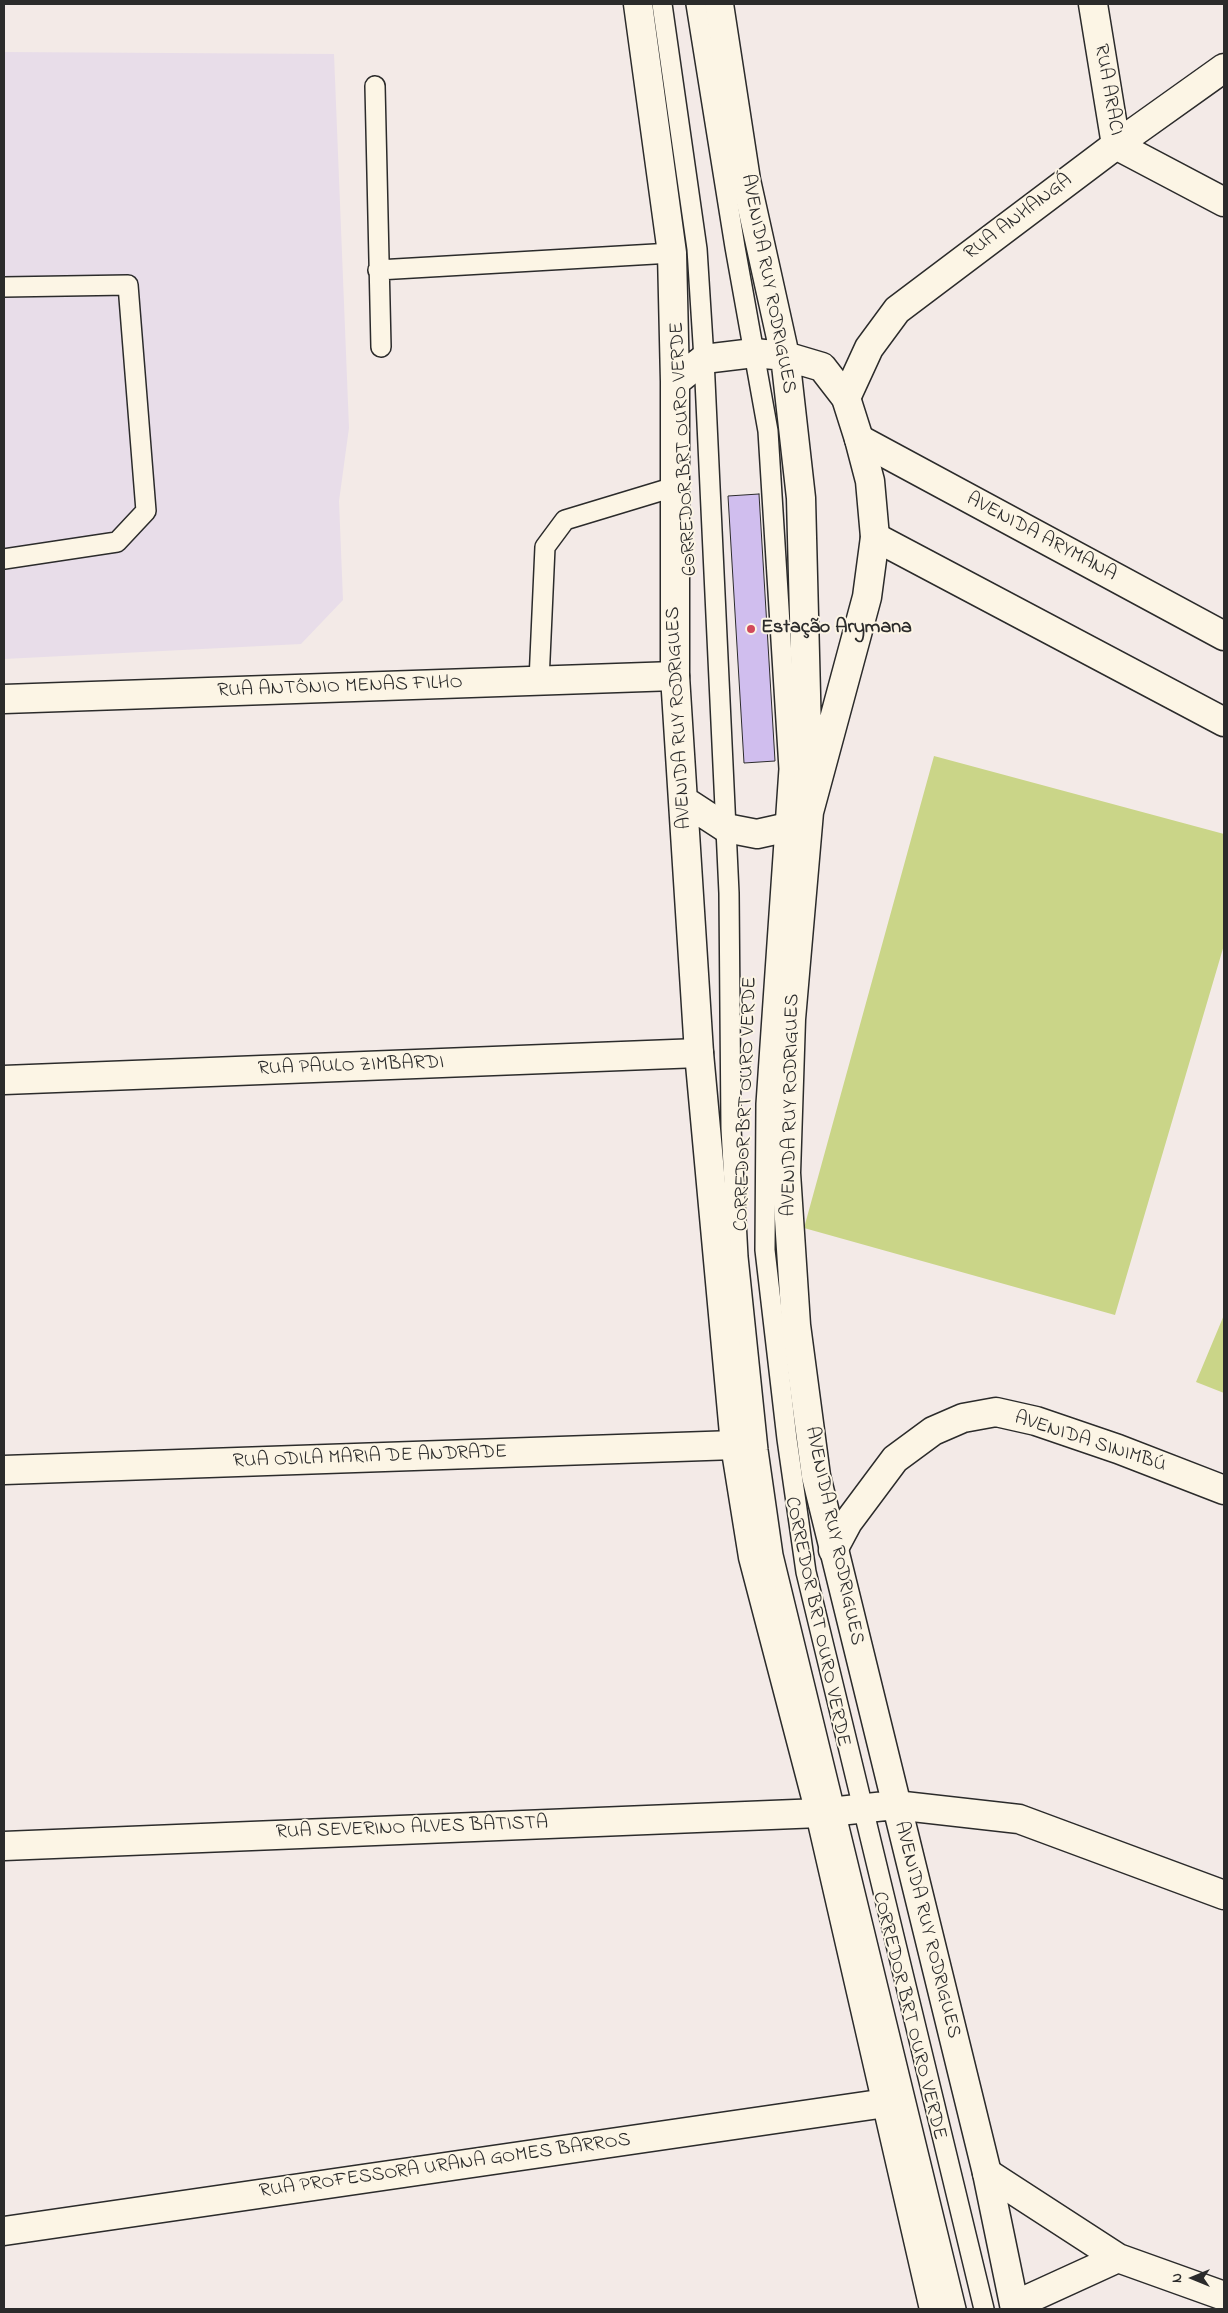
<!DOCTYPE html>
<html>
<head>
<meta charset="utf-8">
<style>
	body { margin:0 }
	#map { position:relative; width:1228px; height:2313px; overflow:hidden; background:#f3eae7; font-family:"Indie Flower",sans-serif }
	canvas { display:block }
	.frame { position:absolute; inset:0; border:5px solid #2b2b2b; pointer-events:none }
	.north { position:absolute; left:1168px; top:2253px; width:50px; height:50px; -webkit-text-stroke:4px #fcf5e5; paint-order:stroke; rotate:270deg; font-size:14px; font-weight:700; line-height:20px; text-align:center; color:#2b2b2b }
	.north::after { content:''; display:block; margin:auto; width:18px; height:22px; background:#2b2b2b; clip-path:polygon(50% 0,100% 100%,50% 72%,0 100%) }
</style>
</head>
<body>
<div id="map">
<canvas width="1228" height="2313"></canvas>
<div class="frame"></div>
<div class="north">N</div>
</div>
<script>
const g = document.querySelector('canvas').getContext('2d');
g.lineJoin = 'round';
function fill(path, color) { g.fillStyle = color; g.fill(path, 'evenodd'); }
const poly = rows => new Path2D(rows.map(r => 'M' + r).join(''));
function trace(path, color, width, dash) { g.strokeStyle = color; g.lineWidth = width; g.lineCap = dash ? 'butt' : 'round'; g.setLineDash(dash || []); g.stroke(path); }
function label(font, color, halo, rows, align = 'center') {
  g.font = font + ' "Indie Flower",sans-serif'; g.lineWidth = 4; g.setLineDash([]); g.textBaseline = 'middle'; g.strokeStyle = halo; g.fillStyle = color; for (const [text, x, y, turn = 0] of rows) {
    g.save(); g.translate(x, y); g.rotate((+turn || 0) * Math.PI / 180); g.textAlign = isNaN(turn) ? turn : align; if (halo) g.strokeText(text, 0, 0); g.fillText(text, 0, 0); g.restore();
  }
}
const built = poly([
	[4,52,334,54,349,428,339,501,343,600,301,644,4,659]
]);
const green = poly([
	[934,756,1224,834,1224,945,1115,1315,804,1228],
	[1224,1315,1224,1393,1196,1382]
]);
const building = poly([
	[759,494,775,761,744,763,728,496,759,494]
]);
const service = poly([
	[662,4,697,249,704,359,729,893,731,1128,738,1257,758,1450,773,1555,956,2309],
	[696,4,735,247,768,431,789,769,766,1104,765,1250,787,1439,806,1572,984,2309],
	[375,86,381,347],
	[378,270,672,253],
	[4,287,128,285,146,511,117,542,4,559],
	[539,681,545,547,565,520,674,487]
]);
const minor = poly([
	[1093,4,1116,145,1224,202],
	[846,398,869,348,897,310,1116,145,1224,68],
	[4,699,675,676],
	[4,1080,699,1053],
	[4,1470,735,1445],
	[833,1550,848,1522,895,1459,933,1431,963,1418,996,1412,1036,1421,1118,1449,1224,1490],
	[895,1805,1019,1819,1224,1895],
	[4,1846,820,1813],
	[987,2173,1118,2258,1224,2296],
	[4,2231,886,2103],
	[1015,2305,1118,2258]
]);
const secondary = poly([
	[859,439,1224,636],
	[875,537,1224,722]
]);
const primary = poly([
	[638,4,672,253,675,382,675,676,699,1053,735,1445,753,1557,820,1813,934,2309],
	[719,4,746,180,785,356,801,498,809,812,791,1019,786,1173,796,1325,816,1476,987,2173,1015,2309],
	[675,382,704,359,754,353,785,356,822,367,846,398,859,439,870,481,875,537,867,597,809,812,784,828,757,834,726,828,683,800],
	[820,1813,895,1805]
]);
const markers = [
	[751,629,5,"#d1495b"]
];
const streetNames = [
	["RUA ARACI",1107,90,80],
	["RUA ANHANGÁ",1019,218,-37],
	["AVENIDA RUY RODRIGUES",767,284,79],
	["CORREDOR BRT OURO VERDE",685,449,-93],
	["AVENIDA ARYMANA",1041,538,28],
	["RUA ANTÔNIO MENAS FILHO",340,688,-2],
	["AVENIDA RUY RODRIGUES",680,718,-93],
	["RUA PAULO ZIMBARDI",351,1067,-2],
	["CORREDOR BRT OURO VERDE",747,1104,-88],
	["AVENIDA RUY RODRIGUES",792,1105,-89],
	["AVENIDA SINIMBÚ",1090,1443,18],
	["RUA ODILA MARIA DE ANDRADE",370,1458,-2],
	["AVENIDA RUY RODRIGUES",833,1536,78],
	["CORREDOR BRT OURO VERDE",816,1622,78],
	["RUA SEVERINO ALVES BATISTA",412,1829,-2],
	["AVENIDA RUY RODRIGUES",926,1930,76],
	["CORREDOR BRT OURO VERDE",908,2016,76],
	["RUA PROFESSORA URANA GOMES BARROS",445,2167,-8]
];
const poiNames = [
	["Estação Arymana",761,629]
];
fill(built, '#e8dde9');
fill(green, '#cad588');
fill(building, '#d0beee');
trace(building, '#2b2b2b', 1);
trace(service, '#2b2b2b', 22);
trace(minor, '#2b2b2b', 31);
trace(secondary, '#2b2b2b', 31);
trace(primary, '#2b2b2b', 31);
trace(service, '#fcf5e5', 19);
trace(minor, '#fcf5e5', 28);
trace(secondary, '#fcf5e5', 28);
trace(primary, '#fcf5e5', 28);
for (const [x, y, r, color] of markers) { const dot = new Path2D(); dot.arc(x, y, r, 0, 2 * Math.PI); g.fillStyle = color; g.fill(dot); trace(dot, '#fcf5e5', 2); }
label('20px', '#2b2b2b', '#fcf5e5', streetNames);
label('bold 20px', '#2b2b2b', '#fcf5e5', poiNames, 'left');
</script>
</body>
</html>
